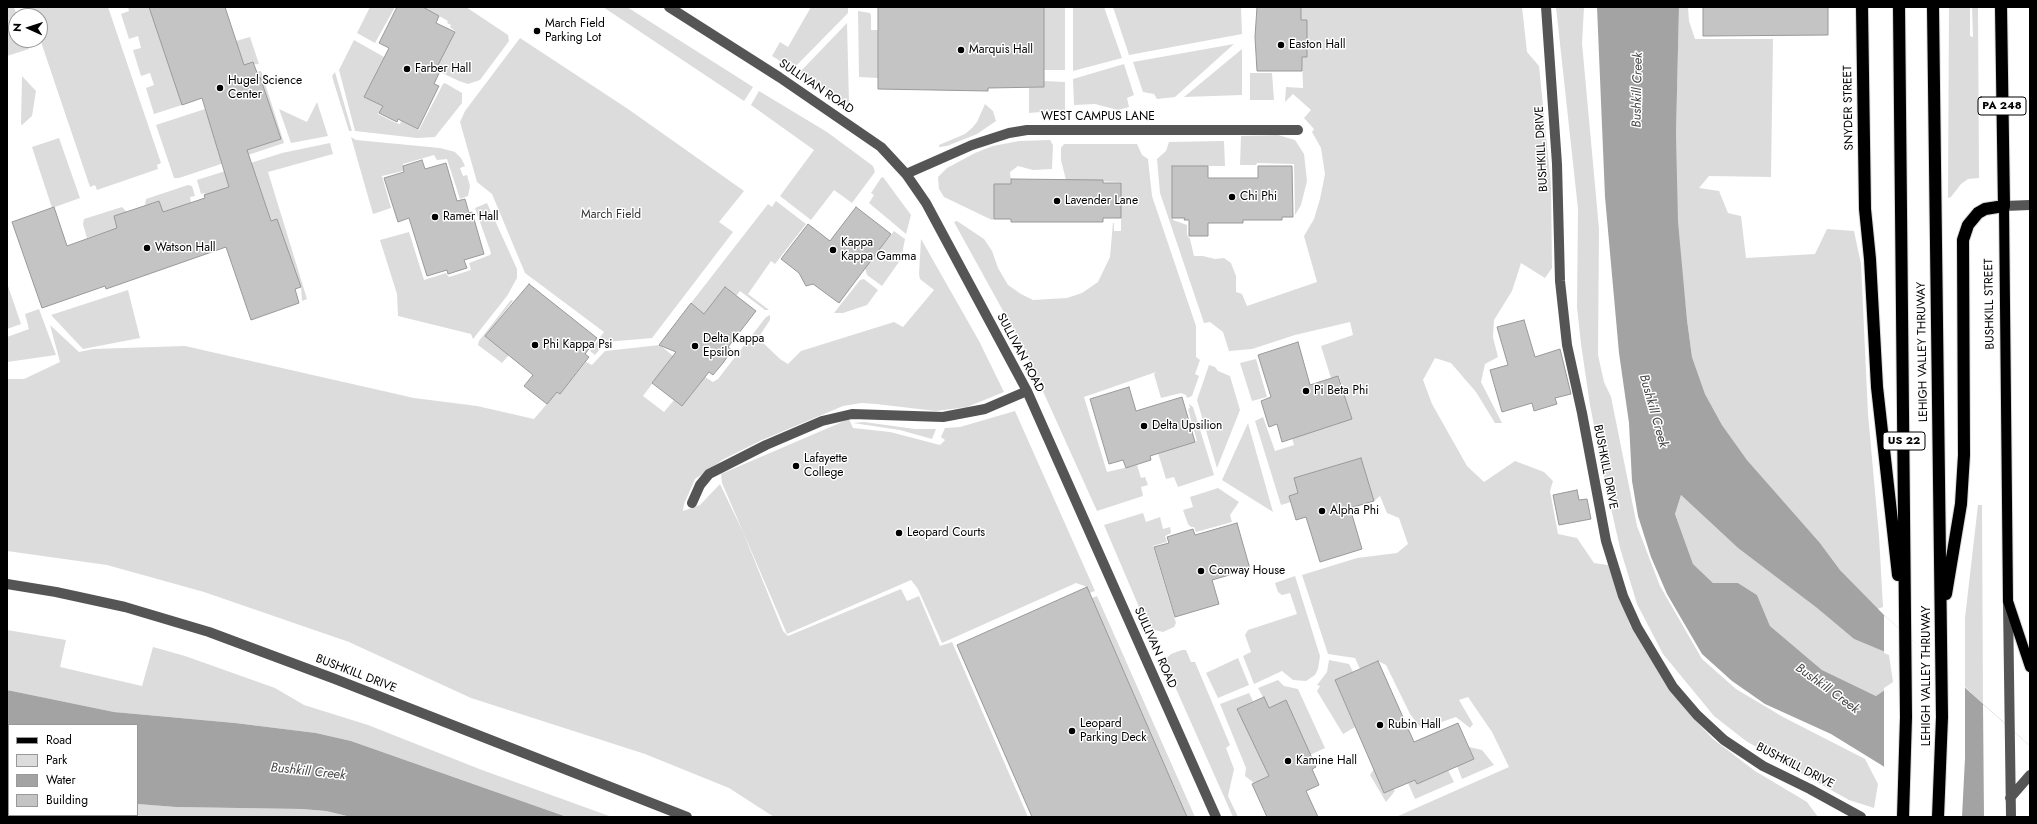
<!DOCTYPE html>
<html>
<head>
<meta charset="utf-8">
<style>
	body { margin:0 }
	#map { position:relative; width:2037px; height:824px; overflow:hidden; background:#fff; font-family:Jost,sans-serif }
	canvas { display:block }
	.frame { position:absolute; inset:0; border:8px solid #000; pointer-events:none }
	.legend { position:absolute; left:8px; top:724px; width:130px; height:92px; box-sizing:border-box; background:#fff; border:1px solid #999; margin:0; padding:5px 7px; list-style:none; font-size:12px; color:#000 }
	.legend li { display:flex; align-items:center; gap:8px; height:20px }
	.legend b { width:20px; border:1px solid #999 }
	.north { position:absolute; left:8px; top:8px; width:40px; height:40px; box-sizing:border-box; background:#fff; border:1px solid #999; border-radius:50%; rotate:273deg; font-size:11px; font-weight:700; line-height:16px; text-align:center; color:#000 }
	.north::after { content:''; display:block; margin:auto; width:14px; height:18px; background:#000; clip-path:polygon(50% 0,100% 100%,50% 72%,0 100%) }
</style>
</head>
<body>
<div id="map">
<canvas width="2037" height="824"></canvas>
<div class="frame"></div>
<ul class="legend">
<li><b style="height:5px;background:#000"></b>Road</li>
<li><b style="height:11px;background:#dcdcdc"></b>Park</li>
<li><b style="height:11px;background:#a3a3a3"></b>Water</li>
<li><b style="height:11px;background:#c4c4c4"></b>Building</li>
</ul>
<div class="north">N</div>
</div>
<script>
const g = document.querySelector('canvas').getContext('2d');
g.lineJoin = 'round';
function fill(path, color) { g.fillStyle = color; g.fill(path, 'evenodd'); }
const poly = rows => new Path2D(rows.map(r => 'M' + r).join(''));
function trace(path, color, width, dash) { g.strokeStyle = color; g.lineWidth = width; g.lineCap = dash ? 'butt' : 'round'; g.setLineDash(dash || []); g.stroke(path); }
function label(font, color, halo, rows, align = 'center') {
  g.font = font + ' Jost,sans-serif'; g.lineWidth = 3; g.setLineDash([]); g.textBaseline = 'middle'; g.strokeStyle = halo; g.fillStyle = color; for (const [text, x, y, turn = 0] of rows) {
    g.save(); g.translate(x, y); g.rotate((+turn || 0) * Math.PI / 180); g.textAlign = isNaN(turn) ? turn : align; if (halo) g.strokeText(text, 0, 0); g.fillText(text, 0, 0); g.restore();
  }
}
const green = poly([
	[7,7,14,7,17,16,16,40,26,40,29,49,7,56],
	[29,7,108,7,161,163,157,165,158,169,97,190,95,185,90,187,40,39,40,16,32,16],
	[128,7,149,7,182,105,154,114,146,88,154,85,150,73,141,76,133,50,141,48,138,36,129,39,121,14,129,11],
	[370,7,395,7,375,43,357,33],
	[423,7,466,7,508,35,509,41,480,80,468,84,459,81,442,73,444,68,438,65,455,31,450,27,451,25,447,23,448,21],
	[603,7,627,7,753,87,744,101],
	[811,7,848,7,848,13,793,69,772,56,780,42,788,47],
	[1044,7,1065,7,1065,70,1044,70],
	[1073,7,1104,7,1122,58,1073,71],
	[1113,7,1241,7,1242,34,1129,55],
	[1301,7,1522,7,1527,52,1539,66,1551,185,1552,268,1545,278,1521,263,1512,291,1494,320,1493,337,1498,357,1485,364,1481,382,1502,423,1495,423,1476,392,1451,363,1435,358,1423,380,1432,404,1467,466,1484,482,1515,461,1544,472,1553,481,1550,491,1558,534,1577,538,1594,563,1608,565,1630,625,1664,681,1687,711,1713,739,1755,771,1807,802,1818,817,1396,817,1509,767,1492,732,1468,697,1459,700,1473,724,1470,728,1456,717,1427,727,1420,727,1410,714,1386,665,1378,661,1360,669,1355,658,1328,654,1302,575,1357,558,1397,553,1408,544,1399,518,1387,513,1380,496,1374,501,1361,458,1294,478,1298,493,1289,496,1291,502,1281,505,1255,421,1263,417,1275,451,1294,445,1292,438,1352,419,1339,376,1331,378,1321,346,1353,335,1350,322,1295,335,1252,349,1229,351,1223,332,1210,322,1204,323,1160,193,1157,159,1166,151,1169,142,1224,141,1225,166,1172,166,1173,220,1187,225,1187,235,1190,239,1194,256,1203,256,1215,259,1224,258,1231,263,1236,276,1236,292,1242,294,1247,306,1317,282,1304,236,1314,219,1320,199,1325,174,1321,148,1312,132,1314,129,1304,118,1311,110,1293,94,1285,102,1286,87,1303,88,1302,57,1307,57,1307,20,1301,20],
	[1556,7,1584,7,1582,43,1599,229,1598,355,1604,382,1611,397,1637,526,1660,586,1702,659,1736,689,1783,717,1865,759,1878,784,1874,808,1849,800,1811,779,1746,741,1714,716,1663,654,1637,604,1620,548,1604,477,1590,405,1581,344,1577,307,1578,209],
	[1679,7,1688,7,1689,21,1695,39,1773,39,1771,177,1709,176,1699,188,1719,191,1728,213,1741,216,1746,258,1815,254,1827,229,1854,231,1861,264,1868,414,1879,536,1883,607,1877,609,1840,570,1820,543,1747,460,1722,425,1705,394,1692,357,1687,320,1677,221,1676,134],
	[1949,7,1970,7,1970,36,1973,37,1972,7,1978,7,1979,178,1968,179,1961,184,1951,197,1948,198],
	[858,11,870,13,871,16,871,30,878,30,878,78,859,77],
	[847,23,849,104,799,73],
	[250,37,259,64,244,65,236,41],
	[520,38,628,109,744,191,719,222,733,232,652,338,606,342,595,355,590,351,604,332,525,273,492,194,477,182,460,122,465,111],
	[354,40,384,57,364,97,383,106,378,114,396,123,400,124,401,121,419,130,443,84,445,83,462,93,462,103,435,137,417,138,355,131,339,70],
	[1234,44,1175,97,1157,99,1154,94,1143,92,1133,62],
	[1242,49,1242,95,1184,97],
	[1124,64,1134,95,1127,98,1129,107,1118,110,1095,104,1074,105,1073,79],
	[261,71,284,143,179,178,174,178,156,125,205,109,221,159,281,139,260,77,258,78,256,72],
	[335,72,352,131,349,131,334,83,332,76],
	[1250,73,1272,73,1274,100,1250,100],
	[22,76,36,91,32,116,22,125,21,124],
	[1044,81,1065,82,1065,110,1029,113,1029,88,1044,87],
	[759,91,827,132,873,166,875,172,852,203,834,190,811,220,780,196,814,150,751,105],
	[317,102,328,136,291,143,279,109,307,122],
	[985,104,993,111,996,121,977,134,947,146,939,147,939,145,965,134,972,128,977,122],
	[1278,135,1295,140,1304,154,1307,181,1301,205,1295,215,1294,164,1257,163,1256,165,1240,165,1241,136],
	[351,137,356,140,440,148,455,152,461,158,465,166,460,168,463,176,467,175,470,186,468,196,460,199,447,159,437,160,434,155,403,164,403,171,382,176,391,208,373,214],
	[59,138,80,198,52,208,32,147],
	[1050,140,1053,145,1052,169,1033,170,1018,166,1010,172,1011,184,994,184,994,219,992,220,944,197,939,189,938,177,947,168,975,153,993,146,1019,141],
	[330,143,333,154,268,172,307,299,302,301,301,287,271,221,256,178,204,195,205,193,201,194,197,180,282,153],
	[1064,144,1137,144,1142,155,1148,159,1152,196,1196,326,1196,357,1200,360,1195,374,1199,376,1192,396,1187,398,1186,395,1181,393,1161,398,1154,374,1156,372,1084,397,1107,472,1137,465,1141,478,1145,477,1148,485,1141,487,1143,496,1097,511,1023,347,954,222,957,221,984,239,992,251,998,268,1008,285,1021,294,1033,300,1067,298,1082,293,1098,282,1110,257,1113,223,1114,223,1114,231,1121,231,1121,182,1066,180,1061,160,1061,148],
	[883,177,911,215,906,234,869,203,874,195,871,193,881,178],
	[188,185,192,186,195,196,190,197,191,203,163,212,159,201,145,205,146,199],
	[776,201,806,224,775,264,771,261,748,294,769,310,765,310,740,291,736,296,725,287,704,314,691,303,768,204,772,207],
	[487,203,517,269,517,278,507,296,473,339,471,334,398,316,397,294,380,240,409,232,424,280,446,273,449,277,471,270,469,263,490,255,491,253,475,208],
	[122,207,127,212,114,216,117,228,87,238,83,224,84,219],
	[894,231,905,239,901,259,882,286,867,275,865,268],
	[921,239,979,341,1004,392,967,407,936,411,876,404,861,403,843,406,762,440,724,459,695,479,684,504,683,511,700,505,720,484,743,532,783,631,788,636,901,589,907,601,919,596,940,646,952,642,1028,817,774,817,729,788,645,754,471,698,349,642,204,592,107,565,7,551,7,379,24,379,60,362,50,325,79,352,93,349,185,346,414,398,477,406,534,419,557,392,560,394,586,362,592,365,605,351,660,345,673,356,643,396,664,412,674,400,682,406,705,377,713,382,718,379,766,317,770,315,770,320,758,338,780,359,788,364,801,351,894,322,903,327,934,290,920,279,919,274],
	[864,279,878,290,867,305,843,313,834,313,860,280],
	[7,283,21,324,7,329],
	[128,290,140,338,83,349,51,315],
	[511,300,513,301,485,336,509,355,502,363,478,345,479,341],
	[39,309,56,355,7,362,7,337,29,329,25,314],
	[1256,359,1267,397,1252,401,1240,363],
	[1209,365,1215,367,1218,371,1230,376,1240,410,1217,468,1197,400],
	[1189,404,1193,407,1214,475,1178,487,1174,477,1166,479,1158,453,1197,441,1188,409,1190,408],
	[1015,411,1095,591,1089,593,1087,587,1076,583,942,643,918,589,911,580,787,634,722,483,721,474,849,419,853,428,890,432,940,445,945,440,941,437,945,428,960,427],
	[864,422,915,429,936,429,932,439,900,430,853,423],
	[1248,423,1273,512,1222,480],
	[1218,488,1239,502,1230,515,1232,522,1196,532,1194,527,1191,527,1188,524,1183,510,1193,507,1190,497],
	[1681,495,1738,548,1817,608,1854,639,1890,654,1895,683,1876,696,1822,670,1770,626,1757,595,1738,583,1713,583,1693,564,1675,514],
	[1978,505,1982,505,1983,704,1965,687,1965,618],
	[1143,513,1146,522,1160,517,1163,529,1170,527,1171,533,1165,536,1167,542,1153,546,1176,623,1174,627,1163,632,1151,629,1145,621,1104,525],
	[1295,576,1320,656,1318,669,1315,675,1306,681,1293,680,1282,671,1254,684,1243,656,1251,652,1245,635,1248,630,1297,614,1290,593,1282,595,1278,592,1275,583],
	[1097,596,1195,817,1187,817,1092,598],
	[7,630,66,640,60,667,142,686,153,647,185,656,275,688,304,705,368,725,482,770,612,817,567,817,351,741,316,733,235,723,114,712,7,690],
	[1182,650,1186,650,1191,662,1195,662,1230,745,1226,748,1234,769,1228,796,1238,817,1233,817,1165,664,1166,659,1171,654],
	[1238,658,1249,685,1218,698,1206,673],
	[1329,660,1349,664,1353,672,1335,681,1355,727,1343,734,1317,691,1320,686,1317,685,1327,672],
	[1278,680,1284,686,1298,689,1325,748,1310,755,1286,700,1269,708,1258,688],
	[1249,693,1253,701,1238,709,1269,776,1254,783,1245,776,1246,768,1220,704],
	[1469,747,1482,750,1494,765,1462,779,1457,766,1474,759],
	[1374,769,1384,793,1393,789,1395,791,1386,802,1370,775],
	[1448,770,1454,782,1415,799,1408,783,1415,780,1417,784],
	[7,790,9,790,9,815,137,815,137,804,176,807,302,809,326,811,351,817,7,817]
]);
const water = poly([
	[1597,7,1679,7,1676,134,1678,222,1687,320,1692,357,1705,394,1722,425,1747,460,1820,543,1840,570,1884,615,2030,746,2030,817,1932,817,1883,766,1831,734,1765,704,1732,681,1702,654,1667,594,1651,557,1638,516,1632,481,1629,423,1619,353,1605,197],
	[1681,495,1738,548,1817,608,1854,639,1890,654,1895,683,1876,696,1822,670,1770,626,1757,595,1738,583,1713,583,1693,564,1675,514],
	[7,690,114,712,235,723,316,733,351,741,567,817,351,817,326,811,302,809,176,807,137,804,137,725,9,725,9,790,7,790]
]);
const pier = poly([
	[1884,615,1965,687,1965,758,1962,817,1930,817,1884,770,1884,688,1893,682,1889,655,1884,653],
	[1983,704,2030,746,2030,817,1984,817]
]);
const building = poly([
	[149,7,225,7,244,65,253,62,259,78,260,77,281,139,247,150,271,221,277,219,301,287,295,289,299,303,251,320,226,247,106,289,105,286,42,308,12,222,54,207,67,246,117,228,114,216,159,201,163,212,205,198,204,195,229,187,202,98,182,105,149,7],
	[397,7,423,7,439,16,436,23,455,32,438,65,442,67,434,84,439,86,418,129,398,119,397,122,379,113,383,106,364,97,389,48,379,43,397,7],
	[878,7,1044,7,1044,87,988,88,988,91,878,89,878,7],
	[1257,7,1301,7,1301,20,1307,20,1307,57,1302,57,1302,71,1257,71,1255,37,1257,7],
	[1703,7,1828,7,1828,35,1703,36,1703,7],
	[422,160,425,169,446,163,457,201,465,199,469,213,472,212,484,254,464,260,467,268,448,274,447,270,427,276,409,218,398,222,384,178,404,172,403,166,422,160],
	[1172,166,1208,166,1208,178,1258,178,1258,166,1292,166,1293,217,1282,217,1282,220,1243,220,1243,223,1208,223,1208,236,1189,236,1189,220,1184,220,1185,218,1172,218,1172,166],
	[1011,179,1103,180,1103,183,1121,183,1121,218,1103,218,1103,222,1011,222,1011,219,994,219,994,184,1011,184,1011,179],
	[856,207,891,234,839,303,813,284,806,286,799,273,781,259,808,224,830,241,856,207],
	[529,284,597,338,585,354,589,357,560,394,557,392,547,404,524,386,533,375,485,336,529,284],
	[725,287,756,311,728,347,732,350,723,363,713,375,709,372,682,406,652,383,676,352,659,345,691,303,704,314,725,287],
	[1524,320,1535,357,1560,349,1571,394,1555,398,1557,404,1534,411,1532,403,1502,412,1490,370,1508,365,1497,327,1524,320],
	[1298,342,1310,385,1338,376,1352,419,1282,442,1277,424,1269,427,1261,401,1271,397,1258,355,1298,342],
	[1129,387,1136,411,1182,397,1195,442,1150,456,1151,460,1126,468,1123,460,1109,464,1090,399,1129,387],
	[1361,458,1374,501,1350,508,1362,549,1320,562,1306,517,1296,520,1289,496,1298,493,1294,478,1361,458],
	[1577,490,1579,500,1587,499,1591,519,1559,525,1553,495,1577,490],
	[1237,523,1250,569,1212,580,1219,604,1175,617,1154,547,1169,543,1167,537,1193,529,1195,535,1237,523],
	[1087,587,1091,596,1187,817,1032,817,957,645,1087,587],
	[1378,661,1414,742,1458,723,1474,759,1417,784,1415,780,1384,793,1335,680,1378,661],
	[1264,697,1269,708,1286,700,1316,767,1312,769,1319,785,1306,791,1318,817,1267,817,1252,784,1269,776,1237,709,1264,697]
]);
const minor = poly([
	[669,7,779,77,881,147,906,174,926,203,1027,391,1216,817],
	[1546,7,1557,164,1560,281,1567,345,1582,413,1606,541,1623,596,1637,627,1673,687,1697,715,1724,740,1763,766,1810,789,1861,817],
	[906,174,972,145,1009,133,1027,130,1298,130],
	[2004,206,2030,205],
	[692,503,700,485,709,474,766,445,822,421,852,414,943,417,985,409,1027,391],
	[7,584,56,592,125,607,209,632,335,679,687,817],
	[2008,603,2011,817],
	[2010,798,2030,775]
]);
const major = poly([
	[2004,206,2008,601,2030,667]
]);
const highway = poly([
	[1862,7,1865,209,1870,259,1877,387,1898,575],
	[1899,7,1906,717,1903,817],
	[1933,7,1942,717,1938,817],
	[1946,594,1961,504,1964,455,1963,240,1968,225,1978,213,1985,209,2004,206,2001,7]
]);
const markers = [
	[537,31,4,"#000"],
	[1281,45,4,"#000"],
	[961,50,4,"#000"],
	[407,69,4,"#000"],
	[220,88,4,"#000"],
	[1232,197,4,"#000"],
	[1057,201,4,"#000"],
	[435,217,4,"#000"],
	[147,248,4,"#000"],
	[833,250,4,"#000"],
	[535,345,4,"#000"],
	[695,346,4,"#000"],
	[1306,391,4,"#000"],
	[1144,426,4,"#000"],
	[796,466,4,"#000"],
	[1322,511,4,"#000"],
	[899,533,4,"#000"],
	[1201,571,4,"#000"],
	[1380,725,4,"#000"],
	[1072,731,4,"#000"],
	[1288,761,4,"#000"]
];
const shields = [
	[2002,106,48],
	[1904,441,42]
];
const shieldNames = [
	["PA 248",2002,106],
	["US 22",1904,441]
];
const poiNames = [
	["March Field",545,24],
	["Parking Lot",545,38],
	["Easton Hall",1289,45],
	["Marquis Hall",969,50],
	["Farber Hall",415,69],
	["Hugel Science",228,81],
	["Center",228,95],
	["Chi Phi",1240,197],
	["Lavender Lane",1065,201],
	["Ramer Hall",443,217],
	["Kappa",841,243],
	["Kappa Gamma",841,257],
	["Watson Hall",155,248],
	["Delta Kappa",703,339],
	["Epsilon",703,353],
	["Phi Kappa Psi",543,345],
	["Pi Beta Phi",1314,391],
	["Delta Upsilion",1152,426],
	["Lafayette",804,459],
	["College",804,473],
	["Alpha Phi",1330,511],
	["Leopard Courts",907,533],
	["Conway House",1209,571],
	["Leopard",1080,724],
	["Parking Deck",1080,738],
	["Rubin Hall",1388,725],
	["Kamine Hall",1296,761]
];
const streetNames = [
	["SULLIVAN ROAD",816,87,34],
	["SNYDER STREET",1849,108,-91],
	["WEST CAMPUS LANE",1098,117],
	["BUSHKILL DRIVE",1542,149,-93],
	["BUSHKILL STREET",1990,304,-91],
	["LEHIGH VALLEY THRUWAY",1923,352,-91],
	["SULLIVAN ROAD",1020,353,62],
	["BUSHKILL DRIVE",1605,467,79],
	["SULLIVAN ROAD",1155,648,66],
	["BUSHKILL DRIVE",356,674,21],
	["LEHIGH VALLEY THRUWAY",1927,676,-90],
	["BUSHKILL DRIVE",1795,766,27]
];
const parkNames = [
	["March Field",611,215]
];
const waterNames = [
	["Bushkill Creek",1638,90,-89],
	["Bushkill Creek",1653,411,74],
	["Bushkill Creek",1827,689,36],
	["Bushkill Creek",308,772,6]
];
fill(green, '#dcdcdc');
fill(water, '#a3a3a3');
fill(pier, '#fff');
fill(building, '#c4c4c4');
trace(building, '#999', 1);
trace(major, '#dbdbdb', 12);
trace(highway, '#dbdbdb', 14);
trace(minor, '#555', 10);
trace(major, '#000', 10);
trace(highway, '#000', 12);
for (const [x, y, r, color] of markers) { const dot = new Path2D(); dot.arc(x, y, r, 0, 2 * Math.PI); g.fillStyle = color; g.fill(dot); trace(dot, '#fff', 1.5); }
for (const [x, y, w] of shields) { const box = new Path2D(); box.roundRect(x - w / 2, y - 9, w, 18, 3); g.fillStyle = '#fff'; g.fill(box); trace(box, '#000', 1); }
label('bold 11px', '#000', null, shieldNames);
label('12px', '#000', '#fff', poiNames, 'left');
label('12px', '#000', '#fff', streetNames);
label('12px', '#333', '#fff', parkNames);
label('italic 13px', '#444', '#fff', waterNames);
</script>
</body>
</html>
